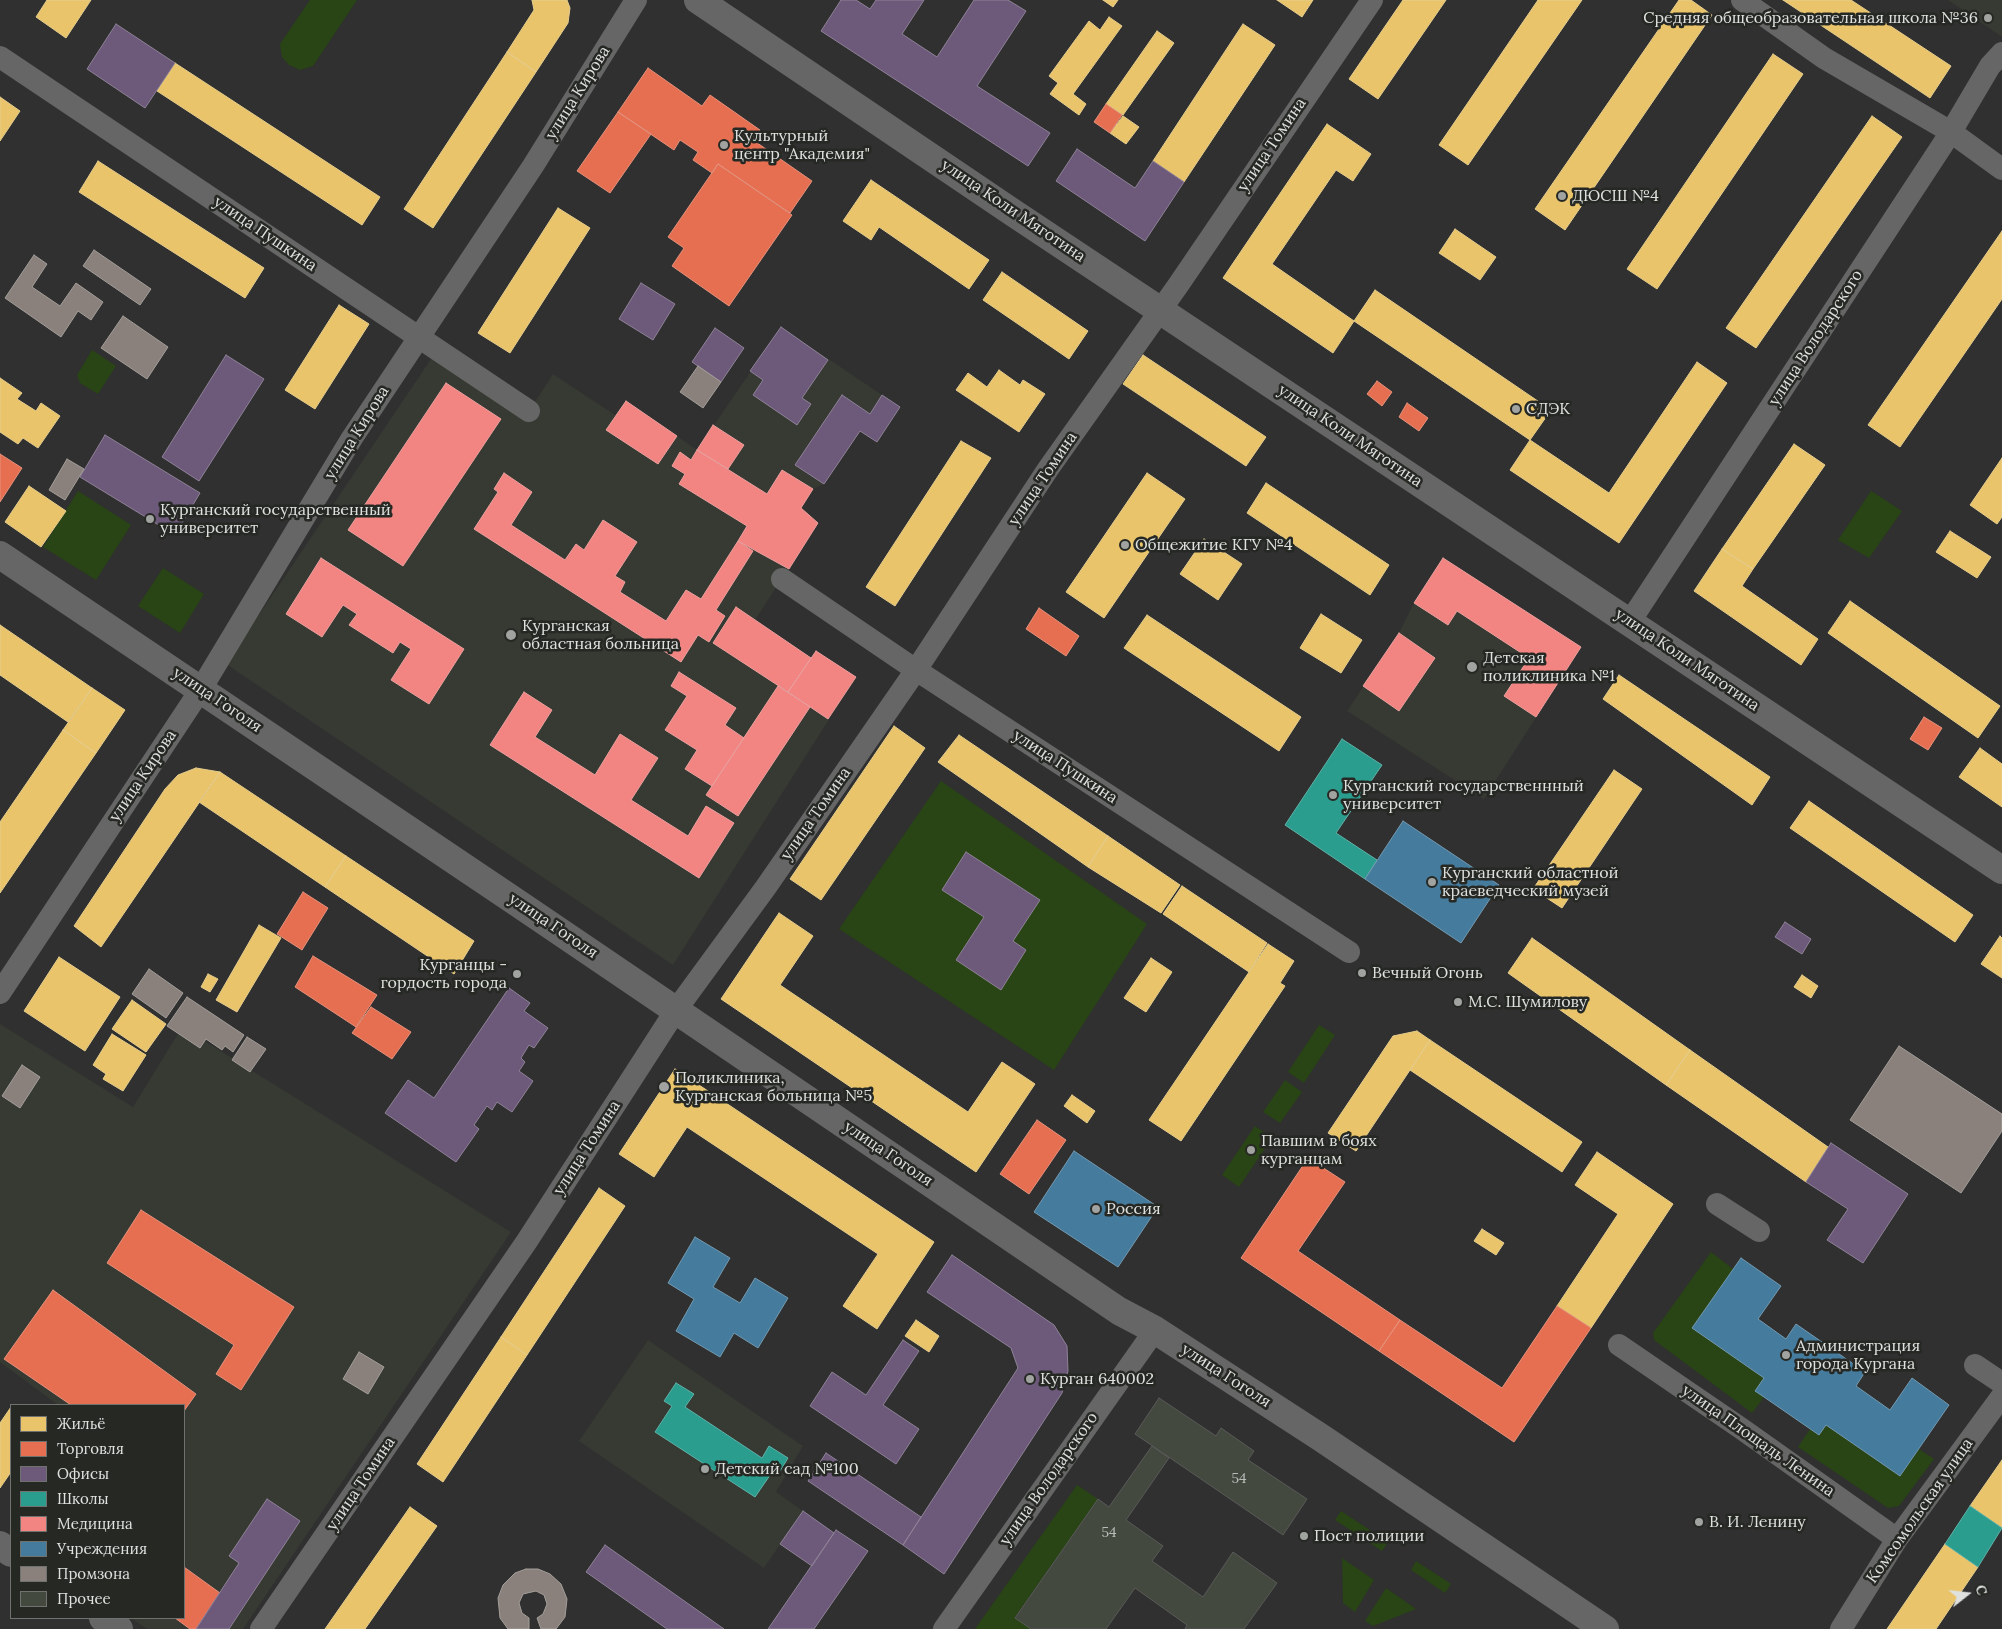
<!DOCTYPE html>
<html>
<head>
<meta charset="utf-8">
<style>
	body { margin:0 }
	#map { position:relative; width:2002px; height:1629px; overflow:hidden; background:#2f302f; font-family:Lora,serif }
	canvas { display:block }
	.legend { position:absolute; left:10px; top:1404px; width:175px; height:215px; box-sizing:border-box; background:#262824; border:1px solid #70726f; margin:0; padding:6px 9px; list-style:none; font-size:15px; color:#dfe1df }
	.legend li { display:flex; align-items:center; gap:10px; height:25px }
	.legend b { width:25px; border:1px solid #70726f }
	.north { position:absolute; left:1942px; top:1569px; width:50px; height:50px; -webkit-text-stroke:4px #262824; paint-order:stroke; rotate:74deg; font-size:14px; font-weight:700; line-height:20px; text-align:center; color:#dfe1df }
	.north::after { content:''; display:block; margin:auto; width:18px; height:22px; background:#dfe1df; clip-path:polygon(50% 0,100% 100%,50% 72%,0 100%) }
</style>
</head>
<body>
<div id="map">
<canvas width="2002" height="1629"></canvas>
<ul class="legend">
<li><b style="height:14px;background:#e9c46a"></b>Жильё</li>
<li><b style="height:14px;background:#e76f51"></b>Торговля</li>
<li><b style="height:14px;background:#6d597a"></b>Офисы</li>
<li><b style="height:14px;background:#2a9d8f"></b>Школы</li>
<li><b style="height:14px;background:#f28482"></b>Медицина</li>
<li><b style="height:14px;background:#457b9d"></b>Учреждения</li>
<li><b style="height:14px;background:#8a817c"></b>Промзона</li>
<li><b style="height:14px;background:#43493e"></b>Прочее</li>
</ul>
<div class="north">С</div>
</div>
<script>
const g = document.querySelector('canvas').getContext('2d');
g.lineJoin = 'round';
function fill(path, color) { g.fillStyle = color; g.fill(path, 'evenodd'); }
const poly = rows => new Path2D(rows.map(r => 'M' + r).join(''));
function trace(path, color, width, dash) { g.strokeStyle = color; g.lineWidth = width; g.lineCap = dash ? 'butt' : 'round'; g.setLineDash(dash || []); g.stroke(path); }
function label(font, color, halo, rows, align = 'center') {
  g.font = font + ' Lora,serif'; g.lineWidth = 5; g.setLineDash([]); g.textBaseline = 'middle'; g.strokeStyle = halo; g.fillStyle = color; for (const [text, x, y, turn = 0] of rows) {
    g.save(); g.translate(x, y); g.rotate((+turn || 0) * Math.PI / 180); g.textAlign = isNaN(turn) ? turn : align; if (halo) g.strokeText(text, 0, 0); g.fillText(text, 0, 0); g.restore();
  }
}
const built = poly([
	[1948,0,2002,0,2002,37],
	[781,327,900,407,877,442,860,431,824,484,813,489,801,508,818,523,755,620,811,658,816,651,856,677,673,965,226,664,435,353,529,411,553,374,615,415,626,401,697,450],
	[1443,558,1581,647,1484,799,1347,711,1399,633,1414,603],
	[0,1024,133,1107,182,1027,511,1232,243,1629,147,1629,131,1618,184,1618,184,1405,58,1405,0,1362],
	[648,1340,803,1446,776,1492,803,1511,764,1568,579,1441]
]);
const green = poly([
	[310,0,357,0,313,66,300,70,289,65,282,57,280,44],
	[92,350,116,366,98,394,80,383,77,375],
	[78,491,131,525,96,580,43,547],
	[1871,491,1902,511,1869,558,1838,540],
	[163,568,204,594,180,633,138,606],
	[941,781,1147,924,1054,1070,839,929],
	[1319,1025,1335,1035,1304,1083,1288,1072],
	[1285,1080,1302,1092,1280,1123,1263,1112],
	[1255,1126,1272,1138,1239,1187,1222,1175],
	[1711,1252,1733,1269,1693,1328,1764,1378,1755,1391,1764,1397,1752,1413,1654,1340,1653,1333],
	[1826,1425,1900,1476,1919,1449,1934,1459,1899,1506,1888,1508,1798,1447,1810,1429,1819,1435],
	[1077,1485,1098,1499,1015,1617,1031,1629,975,1629],
	[1341,1511,1388,1542,1382,1551,1335,1520],
	[1342,1558,1374,1580,1355,1612,1343,1603],
	[1416,1561,1451,1584,1445,1593,1411,1570],
	[1386,1588,1416,1609,1373,1626,1365,1621]
]);
const homes = poly([
	[47,0,91,0,66,38,36,17,47,0],
	[532,0,567,0,570,8,568,23,536,72,507,52,534,10,532,0],
	[1103,0,1118,0,1113,7,1103,0],
	[1277,0,1313,0,1302,17,1277,0],
	[1403,0,1446,0,1378,99,1349,79,1403,0],
	[1538,0,1582,0,1468,165,1439,145,1538,0],
	[1679,0,1691,0,1712,15,1565,230,1535,209,1679,0],
	[1783,0,1851,0,1951,66,1930,98,1783,0],
	[1109,17,1122,26,1073,94,1086,104,1079,115,1050,94,1058,83,1049,76,1089,21,1100,30,1109,17],
	[1243,24,1275,45,1184,182,1153,161,1243,24],
	[1157,31,1174,43,1123,115,1106,104,1157,31],
	[507,52,536,72,433,228,404,209,507,52],
	[1773,54,1803,74,1657,289,1627,269,1773,54],
	[175,63,380,197,362,225,157,91,175,63],
	[0,97,20,111,0,141,0,97],
	[1123,116,1139,127,1126,144,1110,133,1123,116],
	[1872,116,1902,137,1756,348,1726,328,1872,116],
	[1327,124,1371,154,1353,181,1336,170,1272,264,1354,321,1333,353,1223,278,1327,124],
	[98,161,264,268,245,298,79,192,98,161],
	[871,180,989,260,969,289,879,227,871,240,843,221,871,180],
	[558,208,590,228,510,353,478,333,558,208],
	[1455,229,1496,257,1480,280,1439,253,1455,229],
	[2002,231,2002,299,1900,447,1868,425,2002,231],
	[1002,272,1088,331,1069,359,983,300,1002,272],
	[1375,290,1551,410,1530,440,1354,321,1375,290],
	[339,305,369,324,315,409,285,390,339,305],
	[1143,355,1266,437,1246,466,1123,384,1143,355],
	[1697,362,1727,383,1619,543,1510,470,1530,440,1609,493,1697,362],
	[999,370,1020,385,1023,380,1045,394,1019,432,956,390,968,373,987,387,999,370],
	[0,378,22,393,17,399,36,411,41,403,60,416,38,448,23,438,18,444,0,432,0,378],
	[961,441,991,458,895,606,866,587,961,441],
	[1794,444,1825,465,1753,569,1722,549,1794,444],
	[2002,458,2002,517,1997,524,1970,505,2002,458],
	[1147,473,1185,499,1104,618,1066,592,1147,473],
	[1266,483,1389,565,1370,595,1247,513,1266,483],
	[29,486,66,511,41,547,5,522,29,486],
	[1950,531,1991,557,1977,578,1936,552,1950,531],
	[1204,539,1242,564,1218,600,1180,574,1204,539],
	[1722,549,1753,569,1742,586,1818,639,1801,665,1694,591,1722,549],
	[1850,601,2000,706,1978,738,1828,633,1850,601],
	[1321,614,1362,640,1341,673,1300,648,1321,614],
	[1147,615,1301,717,1279,751,1124,648,1147,615],
	[0,625,92,688,68,722,0,675,0,625],
	[1619,675,1770,777,1752,805,1603,699,1619,675],
	[92,688,125,710,96,753,63,730,92,688],
	[894,726,925,748,821,900,790,879,894,726],
	[63,730,96,753,0,893,0,822,63,730],
	[959,735,1108,836,1088,867,938,762,959,735],
	[1980,748,2002,764,2002,807,1959,777,1980,748],
	[196,768,220,772,101,947,74,926,165,789,178,775,196,768],
	[1614,770,1642,789,1562,908,1533,889,1614,770],
	[220,772,346,856,325,887,199,802,220,772],
	[1809,801,1973,915,1955,942,1790,828,1809,801],
	[1108,836,1180,885,1161,913,1088,867,1108,836],
	[346,856,474,941,454,974,325,887,346,856],
	[1182,886,1267,943,1249,972,1163,914,1182,886],
	[779,913,813,936,780,985,968,1112,1002,1062,1035,1084,976,1172,721,999,779,913],
	[259,925,281,938,237,1012,216,1000,259,925],
	[2000,936,2002,938,2002,978,1981,964,2000,936],
	[1532,938,1690,1050,1666,1085,1508,973,1532,938],
	[1268,944,1294,961,1280,983,1285,986,1181,1141,1149,1120,1268,944],
	[59,957,120,997,85,1051,24,1011,59,957],
	[1151,958,1172,972,1146,1012,1124,998,1151,958],
	[208,974,218,979,210,992,201,987,208,974],
	[1802,975,1818,986,1811,998,1794,987,1802,975],
	[132,1000,166,1024,146,1052,112,1029,132,1000],
	[1417,1031,1430,1040,1356,1151,1328,1133,1393,1036,1417,1031],
	[112,1034,146,1055,123,1091,103,1079,106,1074,93,1065,112,1034],
	[1430,1040,1582,1142,1562,1172,1410,1070,1430,1040],
	[1690,1050,1828,1147,1806,1182,1666,1085,1690,1050],
	[675,1069,934,1242,877,1329,843,1306,878,1254,687,1127,654,1177,619,1154,675,1069],
	[1072,1095,1095,1111,1087,1123,1064,1106,1072,1095],
	[1597,1152,1673,1204,1591,1328,1557,1306,1618,1214,1575,1185,1597,1152],
	[599,1188,625,1206,527,1355,501,1337,599,1188],
	[1482,1229,1504,1243,1496,1255,1474,1241,1482,1229],
	[916,1320,939,1336,929,1352,905,1336,916,1320],
	[501,1337,527,1355,443,1482,417,1464,501,1337],
	[11,1407,11,1472,0,1488,0,1423,11,1407],
	[2002,1460,2002,1528,1970,1506,2002,1460],
	[410,1507,437,1526,365,1629,325,1629,410,1507],
	[1945,1544,1978,1567,1936,1629,1887,1629,1945,1544]
]);
const shops = poly([
	[648,68,702,106,710,95,760,130,753,140,812,181,790,213,718,164,712,173,693,160,698,152,680,140,674,150,618,112,648,68],
	[1106,104,1122,115,1110,133,1094,122,1106,104],
	[618,112,651,134,610,193,577,171,618,112],
	[718,164,792,215,729,306,672,266,684,248,668,237,718,164],
	[1377,381,1392,392,1382,406,1367,394,1377,381],
	[1407,403,1428,418,1419,431,1399,417,1407,403],
	[0,454,22,468,0,502,0,454],
	[1039,608,1079,636,1066,656,1026,629,1039,608],
	[1924,717,1942,728,1928,750,1910,739,1924,717],
	[303,892,328,908,302,950,277,934,303,892],
	[313,956,377,995,356,1027,295,987,313,956],
	[371,1007,411,1032,392,1059,352,1033,371,1007],
	[1037,1120,1066,1140,1029,1194,1000,1174,1037,1120],
	[1308,1158,1345,1182,1298,1251,1400,1320,1379,1351,1241,1258,1308,1158],
	[141,1210,294,1307,241,1390,216,1374,234,1345,107,1263,141,1210],
	[53,1290,196,1394,184,1411,184,1405,71,1405,4,1359,53,1290],
	[1557,1306,1591,1328,1514,1442,1379,1351,1400,1320,1502,1388,1557,1306],
	[184,1567,220,1593,196,1629,190,1629,175,1618,184,1618,184,1567]
]);
const offices = poly([
	[841,0,856,0,870,9,876,0,924,0,902,34,937,57,974,0,1008,0,1026,11,977,86,1050,133,1028,166,821,31,841,0],
	[116,24,175,63,145,108,87,69,116,24],
	[1077,149,1135,188,1153,161,1184,182,1145,241,1056,181,1077,149],
	[641,283,675,304,653,340,619,319,641,283],
	[781,327,828,360,802,398,811,404,797,425,753,395,763,380,750,371,781,327],
	[715,328,744,348,721,382,692,362,715,328],
	[226,355,264,379,199,481,162,457,226,355],
	[842,395,870,414,882,395,900,407,877,442,860,431,824,484,795,465,842,395],
	[105,435,200,493,175,535,80,477,105,435],
	[966,852,1040,900,1013,941,1026,950,1001,990,956,960,984,917,942,890,966,852],
	[1785,922,1811,939,1802,954,1775,937,1785,922],
	[509,988,530,1003,524,1011,548,1028,534,1048,529,1045,521,1058,525,1062,519,1071,533,1081,512,1112,497,1102,492,1110,487,1106,474,1125,479,1129,456,1162,385,1113,408,1080,434,1098,509,988],
	[1831,1143,1908,1194,1863,1263,1827,1240,1848,1209,1806,1182,1831,1143],
	[952,1255,1054,1325,1067,1346,1068,1371,1062,1393,944,1574,903,1545,1018,1368,1011,1348,927,1292,952,1255],
	[903,1340,919,1351,883,1405,919,1429,896,1464,810,1406,832,1372,866,1395,903,1340],
	[826,1453,921,1517,903,1545,808,1481,826,1453],
	[267,1499,300,1521,229,1629,196,1629,239,1563,229,1556,267,1499],
	[803,1511,834,1533,812,1566,780,1544,803,1511],
	[836,1530,868,1551,814,1629,768,1629,836,1530],
	[605,1545,724,1629,667,1629,586,1572,605,1545]
]);
const schools = poly([
	[1342,739,1382,765,1336,833,1377,860,1365,879,1285,825,1342,739],
	[676,1383,694,1394,685,1407,762,1458,769,1446,788,1458,780,1471,775,1468,755,1497,655,1432,672,1406,664,1401,676,1383],
	[1970,1506,2002,1528,1978,1567,1945,1544,1970,1506]
]);
const health = poly([
	[446,383,501,419,403,566,348,530,446,383],
	[626,401,677,436,658,464,606,430,626,401],
	[713,425,744,445,728,469,697,450,713,425],
	[697,450,767,494,782,470,813,489,801,508,818,523,789,569,738,541,747,526,679,484,685,474,672,466,680,452,691,460,697,450],
	[504,473,532,492,511,525,565,560,576,544,584,550,603,520,637,542,615,576,625,582,620,592,666,621,686,590,701,599,738,541,753,551,716,610,725,616,709,642,698,635,681,662,474,529,498,492,494,489,504,473],
	[321,558,464,649,429,704,391,680,411,649,400,642,393,653,349,625,357,614,343,605,322,637,286,614,321,558],
	[1443,558,1581,647,1536,717,1504,696,1529,658,1457,611,1448,625,1414,603,1443,558],
	[736,607,811,658,788,692,713,643,736,607],
	[1399,633,1435,658,1399,711,1363,686,1399,633],
	[816,651,856,677,828,719,788,692,816,651],
	[679,672,736,708,725,725,744,738,712,786,685,769,697,750,665,730,687,696,671,686,679,672],
	[778,686,810,707,738,816,706,795,778,686],
	[524,692,552,710,535,737,595,775,620,734,658,758,631,800,688,836,706,806,734,823,699,878,490,745,524,692]
]);
const public = poly([
	[1403,821,1499,885,1461,943,1365,879,1403,821],
	[1074,1151,1158,1207,1118,1267,1034,1212,1074,1151],
	[695,1237,730,1258,713,1287,740,1303,755,1278,788,1298,758,1348,734,1333,720,1357,676,1331,694,1299,668,1283,695,1237],
	[1741,1258,1781,1286,1758,1319,1786,1339,1796,1324,1865,1372,1856,1386,1890,1410,1912,1378,1949,1405,1900,1476,1826,1425,1819,1435,1764,1397,1755,1391,1764,1378,1692,1328,1741,1258]
]);
const industry = poly([
	[94,250,151,289,140,305,83,266,94,250],
	[34,255,47,264,32,287,60,306,76,283,103,302,91,320,78,311,61,337,5,298,34,255],
	[123,316,168,347,147,379,101,348,123,316],
	[698,366,721,382,703,408,680,392,698,366],
	[67,459,84,469,65,500,49,490,67,459],
	[149,969,183,993,166,1018,132,994,149,969],
	[187,997,244,1035,233,1052,225,1046,222,1050,206,1039,200,1048,167,1026,187,997],
	[247,1037,266,1049,250,1072,232,1060,247,1037],
	[1899,1046,2002,1114,2002,1131,1961,1193,1850,1120,1899,1046],
	[22,1065,40,1077,20,1108,2,1096,22,1065],
	[359,1352,384,1367,368,1394,343,1379,359,1352],
	[526,1569,538,1569,550,1574,561,1584,567,1599,565,1617,556,1629,541,1629,537,1618,543,1614,547,1604,544,1595,536,1591,523,1594,519,1603,522,1613,529,1618,529,1629,508,1629,500,1618,498,1598,503,1585,515,1573,526,1569]
]);
const building = poly([
	[1159,1398,1216,1436,1221,1428,1254,1451,1248,1460,1307,1499,1283,1535,1135,1434,1159,1398],
	[1152,1446,1169,1458,1126,1520,1163,1546,1152,1561,1203,1597,1233,1552,1277,1583,1244,1629,1185,1629,1187,1625,1135,1588,1106,1629,1031,1629,1015,1618,1098,1499,1109,1507,1152,1446]
]);
const minor = poly([
	[1742,0,1824,58,1951,132,2002,169],
	[0,57,529,411],
	[782,579,916,670,1349,952],
	[1629,623,1951,132,1990,66,2002,53],
	[0,993,201,689,352,438,533,166,636,0],
	[1717,1204,1759,1231],
	[1619,1345,1742,1429,1897,1539],
	[1975,1365,2002,1383],
	[261,1629,527,1241,676,1010,766,887,916,670,1048,469,1179,284,1372,0],
	[944,1629,1155,1330],
	[1841,1629,1897,1539,2002,1396]
]);
const major = poly([
	[698,0,1012,212,2002,870],
	[0,555,519,904,1119,1311,1155,1330,1320,1437,1605,1629],
	[0,1545,11,1553],
	[103,1618,119,1629]
]);
const markers = [
	[1988,18,5,"#a1a3a1"],
	[724,145,5,"#a1a3a1"],
	[1562,196,5,"#a1a3a1"],
	[1516,409,5,"#a1a3a1"],
	[150,519,5,"#a1a3a1"],
	[1125,545,5,"#a1a3a1"],
	[511,635,6,"#a1a3a1"],
	[1472,667,6,"#a1a3a1"],
	[1333,795,5,"#a1a3a1"],
	[1432,882,5,"#a1a3a1"],
	[1362,973,5,"#a1a3a1"],
	[517,974,5,"#a1a3a1"],
	[1458,1002,5,"#a1a3a1"],
	[664,1087,6,"#a1a3a1"],
	[1251,1150,5,"#a1a3a1"],
	[1096,1209,5,"#a1a3a1"],
	[1786,1355,5,"#a1a3a1"],
	[1030,1379,5,"#a1a3a1"],
	[705,1469,5,"#a1a3a1"],
	[1699,1522,5,"#a1a3a1"],
	[1304,1536,5,"#a1a3a1"]
];
const numberNames = [
	["54",1239,1479],
	["54",1109,1533]
];
const poiNames = [
	["Средняя общеобразовательная школа №36",1978,18,"right"],
	["Культурный",734,136],
	["центр \"Академия\"",734,154],
	["ДЮСШ №4",1572,196],
	["СДЭК",1526,409],
	["Курганский государственный",160,510],
	["университет",160,528],
	["Общежитие КГУ №4",1135,545],
	["Курганская",522,626],
	["областная больница",522,644],
	["Детская",1483,658],
	["поликлиника №1",1483,676],
	["Курганский государственнный",1343,786],
	["университет",1343,804],
	["Курганский областной",1442,873],
	["краеведческий музей",1442,891],
	["Курганцы -",507,965,"right"],
	["гордость города",507,983,"right"],
	["Вечный Огонь",1372,973],
	["М.С. Шумилову",1468,1002],
	["Поликлиника,",675,1078],
	["Курганская больница №5",675,1096],
	["Павшим в боях",1261,1141],
	["курганцам",1261,1159],
	["Россия",1106,1209],
	["Администрация",1796,1346],
	["города Кургана",1796,1364],
	["Курган 640002",1040,1379],
	["Детский сад №100",715,1469],
	["В. И. Ленину",1709,1522],
	["Пост полиции",1314,1536]
];
const streetNames = [
	["улица Кирова",578,93,-58],
	["улица Томина",1272,145,-56],
	["улица Коли Мяготина",1013,211,34],
	["улица Пушкина",265,234,34],
	["улица Володарского",1816,338,-57],
	["улица Кирова",357,433,-58],
	["улица Коли Мяготина",1350,436,34],
	["улица Томина",1043,479,-56],
	["улица Коли Мяготина",1687,660,34],
	["улица Гоголя",217,700,34],
	["улица Пушкина",1065,767,33],
	["улица Кирова",143,776,-56],
	["улица Томина",816,814,-55],
	["улица Гоголя",553,926,34],
	["улица Томина",587,1148,-57],
	["улица Гоголя",888,1154,34],
	["улица Гоголя",1226,1376,33],
	["улица Площадь Ленина",1758,1441,35],
	["улица Володарского",1049,1479,-55],
	["улица Томина",361,1484,-56],
	["Комсомольская улица",1920,1511,-55]
];
fill(built, '#363a33');
fill(green, '#294415');
fill(homes, '#e9c46a');
trace(homes, '#e6cd8d', 1);
fill(shops, '#e76f51');
trace(shops, '#e5917c', 1);
fill(offices, '#6d597a');
trace(offices, '#8f8298', 1);
fill(schools, '#2a9d8f');
trace(schools, '#60b1a7', 1);
fill(health, '#f28482');
trace(health, '#eca09e', 1);
fill(public, '#457b9d');
trace(public, '#739ab1', 1);
fill(industry, '#8a817c');
trace(industry, '#a49e9a', 1);
fill(building, '#43493e');
trace(building, '#595a59', 1);
trace(minor, '#656665', 22);
trace(major, '#656665', 28);
for (const [x, y, r, color] of markers) { const dot = new Path2D(); dot.arc(x, y, r, 0, 2 * Math.PI); g.fillStyle = color; g.fill(dot); trace(dot, '#262824', 2); }
label('14px', '#b8bbb7', null, numberNames);
label('16px', '#dfe1df', '#262824', poiNames, 'left');
label('16px', '#dfe1df', '#262824', streetNames);
</script>
</body>
</html>
